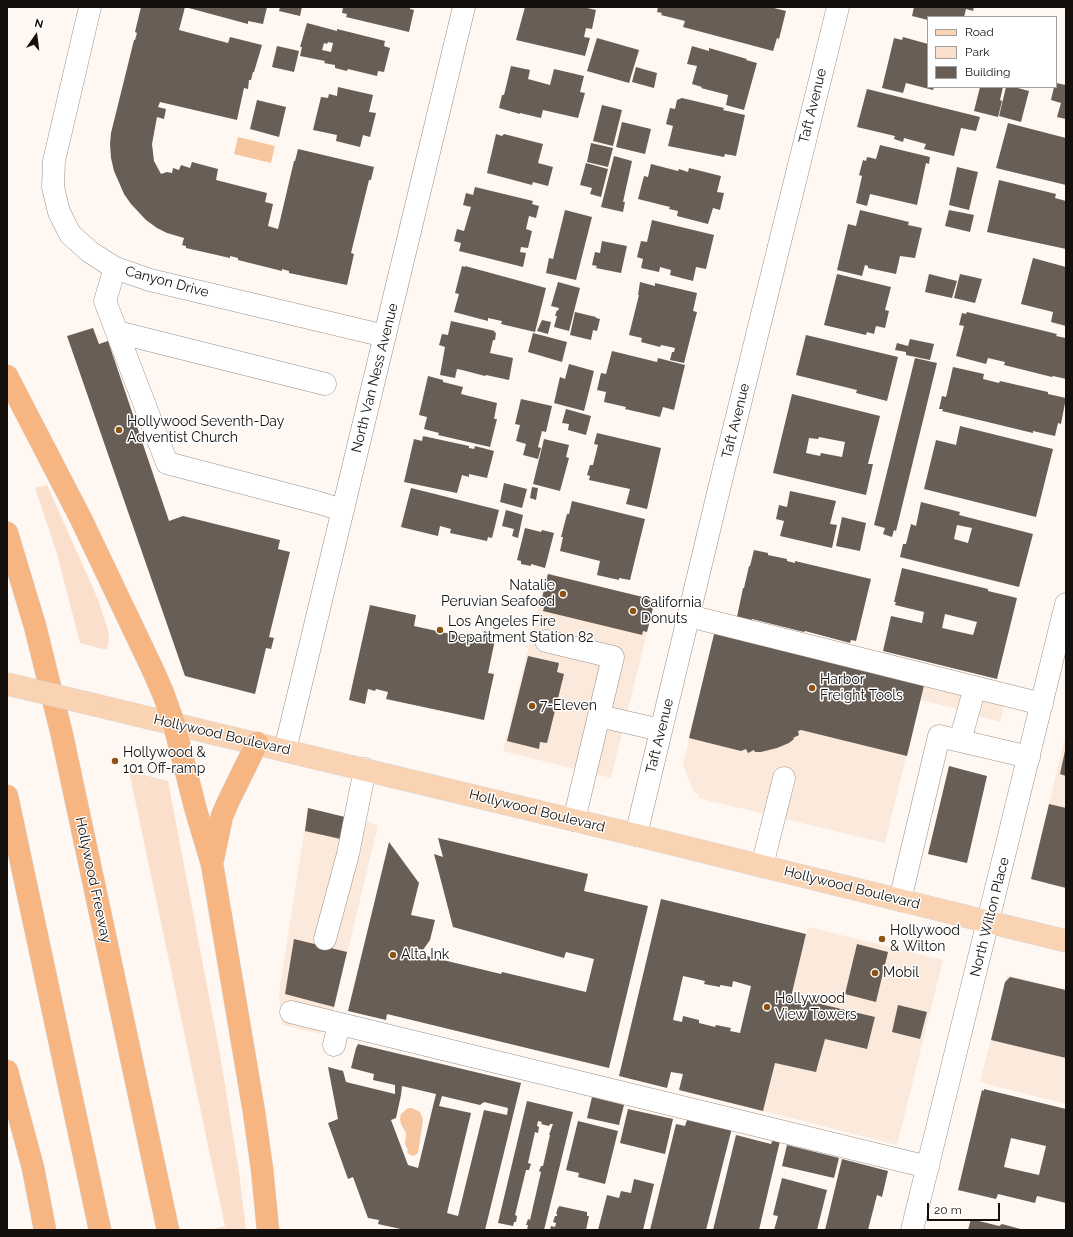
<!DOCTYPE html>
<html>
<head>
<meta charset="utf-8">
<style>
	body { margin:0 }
	#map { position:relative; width:1073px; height:1237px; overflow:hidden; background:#fef7f2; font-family:Raleway,sans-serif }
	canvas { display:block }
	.frame { position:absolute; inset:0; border:8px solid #13100d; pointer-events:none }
	.legend { position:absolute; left:927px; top:16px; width:130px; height:72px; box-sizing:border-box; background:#fff; border:1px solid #a19f9e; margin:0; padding:5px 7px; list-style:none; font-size:12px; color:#13100d }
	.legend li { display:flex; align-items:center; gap:8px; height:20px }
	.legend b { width:20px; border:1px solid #a19f9e }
	.north { position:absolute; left:16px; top:16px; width:40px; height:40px; -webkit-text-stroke:3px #fff; paint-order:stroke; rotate:14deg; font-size:11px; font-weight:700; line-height:16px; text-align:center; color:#13100d }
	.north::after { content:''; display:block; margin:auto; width:14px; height:18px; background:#13100d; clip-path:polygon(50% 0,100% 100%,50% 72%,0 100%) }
	.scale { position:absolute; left:927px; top:1203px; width:73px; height:18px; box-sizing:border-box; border:2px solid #13100d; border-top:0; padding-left:5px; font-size:12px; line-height:14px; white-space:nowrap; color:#13100d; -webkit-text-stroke:3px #fff; paint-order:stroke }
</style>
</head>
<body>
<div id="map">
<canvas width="1073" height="1237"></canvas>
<div class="frame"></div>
<ul class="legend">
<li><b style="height:5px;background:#fad3b3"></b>Road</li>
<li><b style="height:11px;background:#fae0cc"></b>Park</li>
<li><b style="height:11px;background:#685e56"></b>Building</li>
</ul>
<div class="north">N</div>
<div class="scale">20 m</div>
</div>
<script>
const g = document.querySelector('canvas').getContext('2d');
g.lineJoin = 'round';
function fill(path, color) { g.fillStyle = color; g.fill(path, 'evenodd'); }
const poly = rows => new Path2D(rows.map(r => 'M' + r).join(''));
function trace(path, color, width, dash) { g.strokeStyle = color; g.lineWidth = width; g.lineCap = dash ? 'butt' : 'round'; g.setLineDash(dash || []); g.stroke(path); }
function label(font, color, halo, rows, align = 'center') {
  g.font = font + ' Raleway,sans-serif'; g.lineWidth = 3; g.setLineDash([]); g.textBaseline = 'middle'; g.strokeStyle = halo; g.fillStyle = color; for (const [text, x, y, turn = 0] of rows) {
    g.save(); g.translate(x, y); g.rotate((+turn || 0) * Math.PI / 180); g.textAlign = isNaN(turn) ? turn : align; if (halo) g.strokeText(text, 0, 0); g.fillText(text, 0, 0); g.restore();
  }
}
const built = poly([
	[547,573,655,600,611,778,503,751],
	[716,626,1008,687,1000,722,978,716,950,707,920,700,885,843,698,798,699,794,694,792,683,765],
	[1066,734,1066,888,1031,879],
	[308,808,378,825,333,1012,320,1034,282,1025,279,993],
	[808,927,943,960,897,1145,763,1111],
	[1007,975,1066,990,1066,1104,980,1082]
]);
const green = poly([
	[47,485,97,597,108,630,109,639,107,650,80,643,57,554,35,488],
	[129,771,168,781,220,1054,239,1172,246,1230,210,1230,225,1226]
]);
const water = poly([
	[238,137,275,146,271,163,234,154],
	[408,1108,412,1108,420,1112,423,1120,418,1153,413,1156,409,1154,407,1152,408,1150,405,1144,406,1133,401,1124,400,1119,401,1114]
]);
const building = poly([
	[141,7,185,7,179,30,228,43,230,37,262,45,254,72,253,72,251,80,249,80,248,89,244,88,237,120,160,102,158,107,166,109,164,119,157,117,152,144,154,161,161,174,167,172,172,173,173,168,179,170,181,165,190,168,192,162,218,169,216,180,267,193,265,202,273,204,268,226,278,229,294,161,295,161,298,149,374,167,371,180,369,180,351,253,354,254,347,285,289,273,289,271,282,269,282,271,238,260,238,258,230,256,230,258,186,248,186,246,182,245,184,238,167,233,157,228,146,220,131,204,124,194,114,171,111,158,110,144,111,133,134,40,135,40,137,33,135,32],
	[185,7,267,7,263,24,248,21,248,24],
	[280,7,302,7,300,16,279,11],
	[343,7,410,7,410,9,414,10,409,32,346,17,347,14,342,13],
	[525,7,583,7,596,10,592,29,586,28,584,37,590,38,585,56,516,40],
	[658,7,770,7,786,11,779,39,777,38,773,51,683,27,685,21,661,15,662,13,657,12],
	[914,7,974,7,973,11,966,9,964,17,928,17,928,20,912,16],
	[307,23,337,31,337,29,385,41,384,46,390,48,384,72,378,71,377,76,348,69,347,71,335,68,335,65,324,63,325,61,300,56,302,47,300,47],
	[328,42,333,43,331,52,322,50,324,43,327,44],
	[903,37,928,44,928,87,934,87,933,90,906,83,903,93,882,88,894,38,902,40],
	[597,38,639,50,629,83,587,71],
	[277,46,299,51,294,72,272,67],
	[692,46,709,51,709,48,747,59,746,60,757,63,744,110,726,105,728,95,701,88,702,87,692,84,697,66,687,64],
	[511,66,530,70,528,79,550,85,554,69,584,76,580,92,585,93,578,118,543,110,541,118,520,113,520,114,499,108,502,95,504,95],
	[636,67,657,73,654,88,632,82],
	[1056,83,1066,85,1066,119,1057,117,1061,103,1051,100,1054,87,1056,87],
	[338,87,373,95,369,112,376,113,370,137,363,135,360,147,336,141,337,135,313,130,321,97,328,98,329,94,337,96],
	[980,87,1003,87,1000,100,1002,101,998,117,974,111],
	[1006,87,1014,87,1029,91,1021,122,999,116],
	[867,89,980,117,976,131,961,128,954,156,924,149,926,144,904,138,903,142,894,139,895,136,857,127],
	[682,98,724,108,723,110,745,115,736,156,725,154,724,157,668,146,673,126,666,124,670,108,675,109,677,100],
	[257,100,286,107,279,137,250,129],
	[602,105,622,110,613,146,593,141],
	[622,122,651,129,645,154,616,147],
	[1008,123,1066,138,1066,185,996,168],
	[496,134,502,136,504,134,543,144,538,163,553,167,548,186,533,182,532,185,487,173],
	[591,143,613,148,608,167,587,162],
	[880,145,930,157,929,164,926,163,917,205,870,194,867,206,856,203,862,176,859,175,863,160,866,161,867,157,876,159],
	[614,156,632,161,623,202,625,202,623,212,601,207],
	[586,163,608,169,601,197,590,194,592,188,580,185],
	[651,164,678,171,679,169,688,172,689,168,721,176,717,192,724,193,720,210,713,208,708,224,677,216,678,211,669,209,670,207,638,199,644,176,648,177],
	[957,167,978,172,969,210,949,205],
	[999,180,1056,194,1055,198,1066,201,1066,249,987,232],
	[475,187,533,201,532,204,539,206,536,218,529,216,526,229,532,231,528,248,521,247,520,252,526,253,523,267,459,251,461,243,454,241,457,229,464,231,471,207,463,205,466,193,473,195],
	[565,210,592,217,576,280,546,273,549,258,553,259],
	[860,210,909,222,908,225,922,228,915,258,900,256,896,274,868,268,868,266,865,265,862,276,837,270,848,224,856,226],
	[949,210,974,215,970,232,945,226],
	[652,220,714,235,706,269,696,267,693,281,670,275,671,270,660,267,659,272,641,268,643,259,637,257,641,241,647,242],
	[602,241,627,246,621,273,596,268,597,266,592,265,595,252,600,253],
	[1033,258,1066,267,1066,326,1051,322,1053,312,1021,304],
	[462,266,465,267,465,266,546,288,535,332,501,324,502,321,488,318,488,321,454,312,459,294,455,293],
	[837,274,891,287,885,310,889,311,885,328,876,326,874,334,867,332,866,335,824,325],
	[929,274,957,281,952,298,925,292],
	[960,274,982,279,975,303,954,298],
	[558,282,580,288,569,331,554,327,557,316,555,316,557,310,558,311,559,308,551,306],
	[640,282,655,286,655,283,697,293,693,311,697,312,684,363,670,360,672,352,674,352,675,348,661,345,660,347,641,342,642,338,629,335,639,295,638,295],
	[575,312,596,317,596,318,600,319,597,331,593,330,591,340,570,335],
	[967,312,1057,334,1056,336,1066,338,1066,379,1053,376,1052,377,1004,365,1005,362,988,358,986,364,956,356,964,326,959,325,962,313,966,314],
	[542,320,551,322,548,334,537,331],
	[451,321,495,331,494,332,496,333,495,340,493,340,490,353,513,358,509,380,486,375,485,376,462,370,457,369,455,378,440,375,445,347,439,345,442,334,448,335],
	[93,328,99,344,108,341,169,521,183,516,280,540,278,549,290,552,269,637,274,638,271,649,266,648,255,694,185,676,67,336],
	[533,333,567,342,562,362,528,352],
	[806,335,898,357,887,401,856,393,857,390,796,375],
	[910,339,934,344,930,360,906,355,906,352,895,350,897,343,908,346],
	[612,351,657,362,658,358,685,365,674,410,663,407,660,417,625,409,626,407,604,402,606,392,597,390,601,373,606,374],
	[915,358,937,363,896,531,894,530,892,537,883,534,885,528,874,525],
	[569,364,594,371,584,411,554,403,560,377,565,379],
	[953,367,984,374,983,379,999,383,1000,381,1048,392,1048,394,1066,398,1061,424,1058,423,1055,436,1033,431,1033,433,942,411,943,409,939,409,942,396,946,397],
	[428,376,443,380,443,382,463,387,461,394,497,403,494,419,497,419,490,447,438,435,439,433,424,429,427,417,419,415],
	[792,394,880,416,868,464,873,464,866,495,773,473],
	[819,437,845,442,842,457,821,453,820,456,806,453,809,438,818,439],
	[521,399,552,406,546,432,542,431,538,447,541,448,538,459,523,455,526,444,516,441,520,425,515,424],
	[566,409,591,416,586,435,568,430,569,424,562,423],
	[960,426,1053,449,1036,517,924,489,936,440,956,445],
	[597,433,661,448,647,509,626,504,630,489,589,480,590,476,587,475,590,465,593,465,598,445,594,444],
	[423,436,469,446,469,448,474,449,475,446,494,451,487,478,469,474,469,477,462,475,457,493,404,482,414,439,422,441],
	[544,439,569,445,566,457,569,458,560,491,533,484],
	[504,483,527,489,522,508,500,502],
	[532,487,538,488,536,500,530,498],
	[411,488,499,510,492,538,488,537,487,541,450,533,451,529,440,526,438,536,401,527],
	[790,491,836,501,830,524,837,525,832,548,780,536,784,521,776,519,779,505,787,507],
	[572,501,645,519,630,580,619,578,619,580,597,575,600,561,560,551,563,537,561,537,567,514,569,514],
	[921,502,960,512,959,515,1033,534,1019,587,900,557,903,544,906,544,911,524,916,526],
	[957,525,972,528,968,543,954,539],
	[506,510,523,515,518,538,512,536,514,529,502,526],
	[842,517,866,523,860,551,836,546],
	[525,528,541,532,542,530,554,533,545,568,531,564,531,566,521,564,521,561,517,560],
	[754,550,768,553,768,555,787,559,787,561,795,563,795,561,871,579,856,641,851,640,850,643,805,631,804,632,752,619,752,621,737,617,743,588,744,588,749,566,750,566],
	[902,568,988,589,988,591,1017,598,997,679,883,651,891,616,922,623,924,612,895,605,896,602,894,602],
	[945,614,977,622,973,635,942,628],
	[548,574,655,600,647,632,643,631,642,635,543,611,544,607,540,606],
	[370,605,416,615,414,626,455,635,455,633,482,639,484,631,496,635,488,673,494,674,484,720,386,699,388,692,376,689,375,691,368,689,365,704,349,700],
	[716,626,926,677,907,756,801,730,798,731,799,735,793,738,794,739,789,743,777,748,761,752,755,752,754,750,748,753,746,749,741,751,689,738],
	[528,656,559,663,557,672,564,674,547,743,540,742,539,749,507,741],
	[1065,751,1066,751,1066,776,1060,774],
	[949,766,987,776,967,863,928,854],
	[1049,804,1066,808,1066,888,1031,879],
	[308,808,349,818,345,840,305,831],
	[438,838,588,874,584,891,648,906,609,1068,387,1014,386,1020,348,1011,389,842,419,883,411,915,435,920,430,940,423,950,415,948,414,953,501,974,502,972,586,992,594,959,566,952,564,958,453,927,434,854,443,857],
	[661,899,806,934,791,997,875,1017,867,1049,825,1039,816,1072,775,1063,763,1111,679,1090,683,1074,671,1072,667,1088,619,1076],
	[683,976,705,981,704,984,720,987,720,985,732,987,733,981,751,986,740,1033,730,1031,731,1028,716,1025,715,1027,699,1023,699,1020,683,1016,682,1022,673,1020],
	[294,939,347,952,334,1007,285,994],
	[857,944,888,952,876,1002,845,994],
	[1010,977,1066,990,1066,1058,991,1040,1005,982],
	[898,1005,927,1012,920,1039,892,1032],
	[358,1044,521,1083,485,1230,405,1230,378,1224,379,1220,368,1218,353,1177,348,1179,328,1123,338,1119,328,1067,343,1071,346,1082,395,1094,395,1085,373,1080,374,1074,351,1068,356,1048],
	[402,1086,436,1094,418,1168,408,1165,391,1120,396,1118,401,1095],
	[442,1096,480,1105,484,1102,508,1108,507,1115,484,1110,458,1216,447,1213,471,1113,439,1106],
	[984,1089,1066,1109,1066,1203,1037,1196,1035,1203,998,1194,996,1199,958,1190,982,1090,984,1091],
	[1011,1138,1046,1146,1039,1175,1004,1167],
	[592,1097,624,1105,619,1125,587,1118],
	[527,1101,573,1112,544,1230,527,1230,528,1225,526,1225,528,1219,530,1220,541,1172,539,1171,541,1166,543,1166,550,1135,549,1135,553,1124,550,1124,549,1126,541,1124,542,1122,538,1121,537,1126,539,1127,538,1133,535,1132,528,1163,531,1164,529,1170,526,1170,515,1215,517,1216,516,1222,514,1222,513,1226,498,1223],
	[628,1109,673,1119,665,1154,620,1143],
	[688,1117,732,1128,706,1230,650,1230,676,1124,685,1126],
	[578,1121,618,1131,605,1184,578,1177,579,1173,566,1170],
	[736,1135,771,1144,773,1139,780,1141,759,1230,713,1230],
	[787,1145,839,1158,834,1178,782,1166],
	[842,1159,888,1171,882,1197,877,1195,868,1230,825,1230],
	[782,1178,827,1190,817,1230,774,1230,778,1216,773,1215],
	[634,1179,654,1184,643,1230,598,1230,607,1195,619,1198,621,1191,631,1193],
	[559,1206,587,1212,587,1216,589,1216,586,1230,550,1230,551,1226,555,1227,556,1223,553,1222,555,1216,557,1216,557,1214,556,1214,558,1207,559,1208],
	[971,1219,999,1226,1002,1224,1024,1230,968,1230]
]);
const minor = poly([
	[90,7,54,161,53,187,59,212,70,234,90,252,115,268,150,280,385,336],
	[115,268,105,301,167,463,316,502,343,510],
	[117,332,325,384],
	[689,616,1042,704],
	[546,641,613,657,574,820],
	[599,716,661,730],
	[960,741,975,687],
	[285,750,464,7],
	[636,835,719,489,838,7],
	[762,866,784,778],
	[900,900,939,736,1029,757],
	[325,939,348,854,365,769],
	[291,1012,928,1167],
	[334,1045,339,1024],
	[912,1230,1066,604]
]);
const major = poly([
	[95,705,636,835,1066,941]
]);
const highway = poly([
	[7,376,81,519,152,668,163,693,174,724,195,807,212,864,254,1112,262,1169,268,1230],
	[7,533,35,626,62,735,168,1230],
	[7,796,100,1230],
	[213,859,222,816,229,800,257,743],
	[7,1071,33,1168,45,1230]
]);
const majorBridge = poly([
	[7,684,95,705]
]);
const markers = [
	[119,430,4,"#8f5215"],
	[563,594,4,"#8f5215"],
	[633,611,4,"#8f5215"],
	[440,630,4,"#8f5215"],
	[812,688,4,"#8f5215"],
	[532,706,4,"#8f5215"],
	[115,761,4,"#8f5215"],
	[882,939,4,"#8f5215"],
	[393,955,4,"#8f5215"],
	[875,973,4,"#8f5215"],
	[767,1007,4,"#8f5215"]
];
const streetNames = [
	["Taft Avenue",813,106,-76],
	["Canyon Drive",167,282,15],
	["North Van Ness Avenue",375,378,-76],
	["Taft Avenue",736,421,-76],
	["Hollywood Boulevard",222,735,13],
	["Taft Avenue",660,736,-76],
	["Hollywood Boulevard",537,811,14],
	["Hollywood Freeway",93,880,78],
	["Hollywood Boulevard",852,888,14],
	["North Wilton Place",990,917,-76]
];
const poiNames = [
	["Hollywood Seventh-Day",127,422],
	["Adventist Church",127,438],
	["Natalie",555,586,"right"],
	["Peruvian Seafood",555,602,"right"],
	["California",641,603],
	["Donuts",641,619],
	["Los Angeles Fire",448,622],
	["Department Station 82",448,638],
	["Harbor",820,680],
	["Freight Tools",820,696],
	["7-Eleven",540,706],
	["Hollywood &",123,753],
	["101 Off-ramp",123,769],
	["Hollywood",890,931],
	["& Wilton",890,947],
	["Alta Ink",401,955],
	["Mobil",883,973],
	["Hollywood",775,999],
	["View Towers",775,1015]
];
fill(built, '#fbe9db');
fill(green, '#fae0cc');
fill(water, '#f8c69e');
fill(building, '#685e56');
trace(minor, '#9b9088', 23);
trace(major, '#d5d4d3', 23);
trace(highway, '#d5d4d3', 23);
trace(minor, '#fff', 22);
trace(major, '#fad3b3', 22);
trace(highway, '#f7b581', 22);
trace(majorBridge, '#d5d4d3', 23, []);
trace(majorBridge, '#fad3b3', 22);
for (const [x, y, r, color] of markers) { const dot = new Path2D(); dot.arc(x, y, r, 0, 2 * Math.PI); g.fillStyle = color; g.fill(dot); trace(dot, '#fff', 1.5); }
label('14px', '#13100d', '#fff', streetNames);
label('14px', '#13100d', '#fff', poiNames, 'left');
</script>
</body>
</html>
